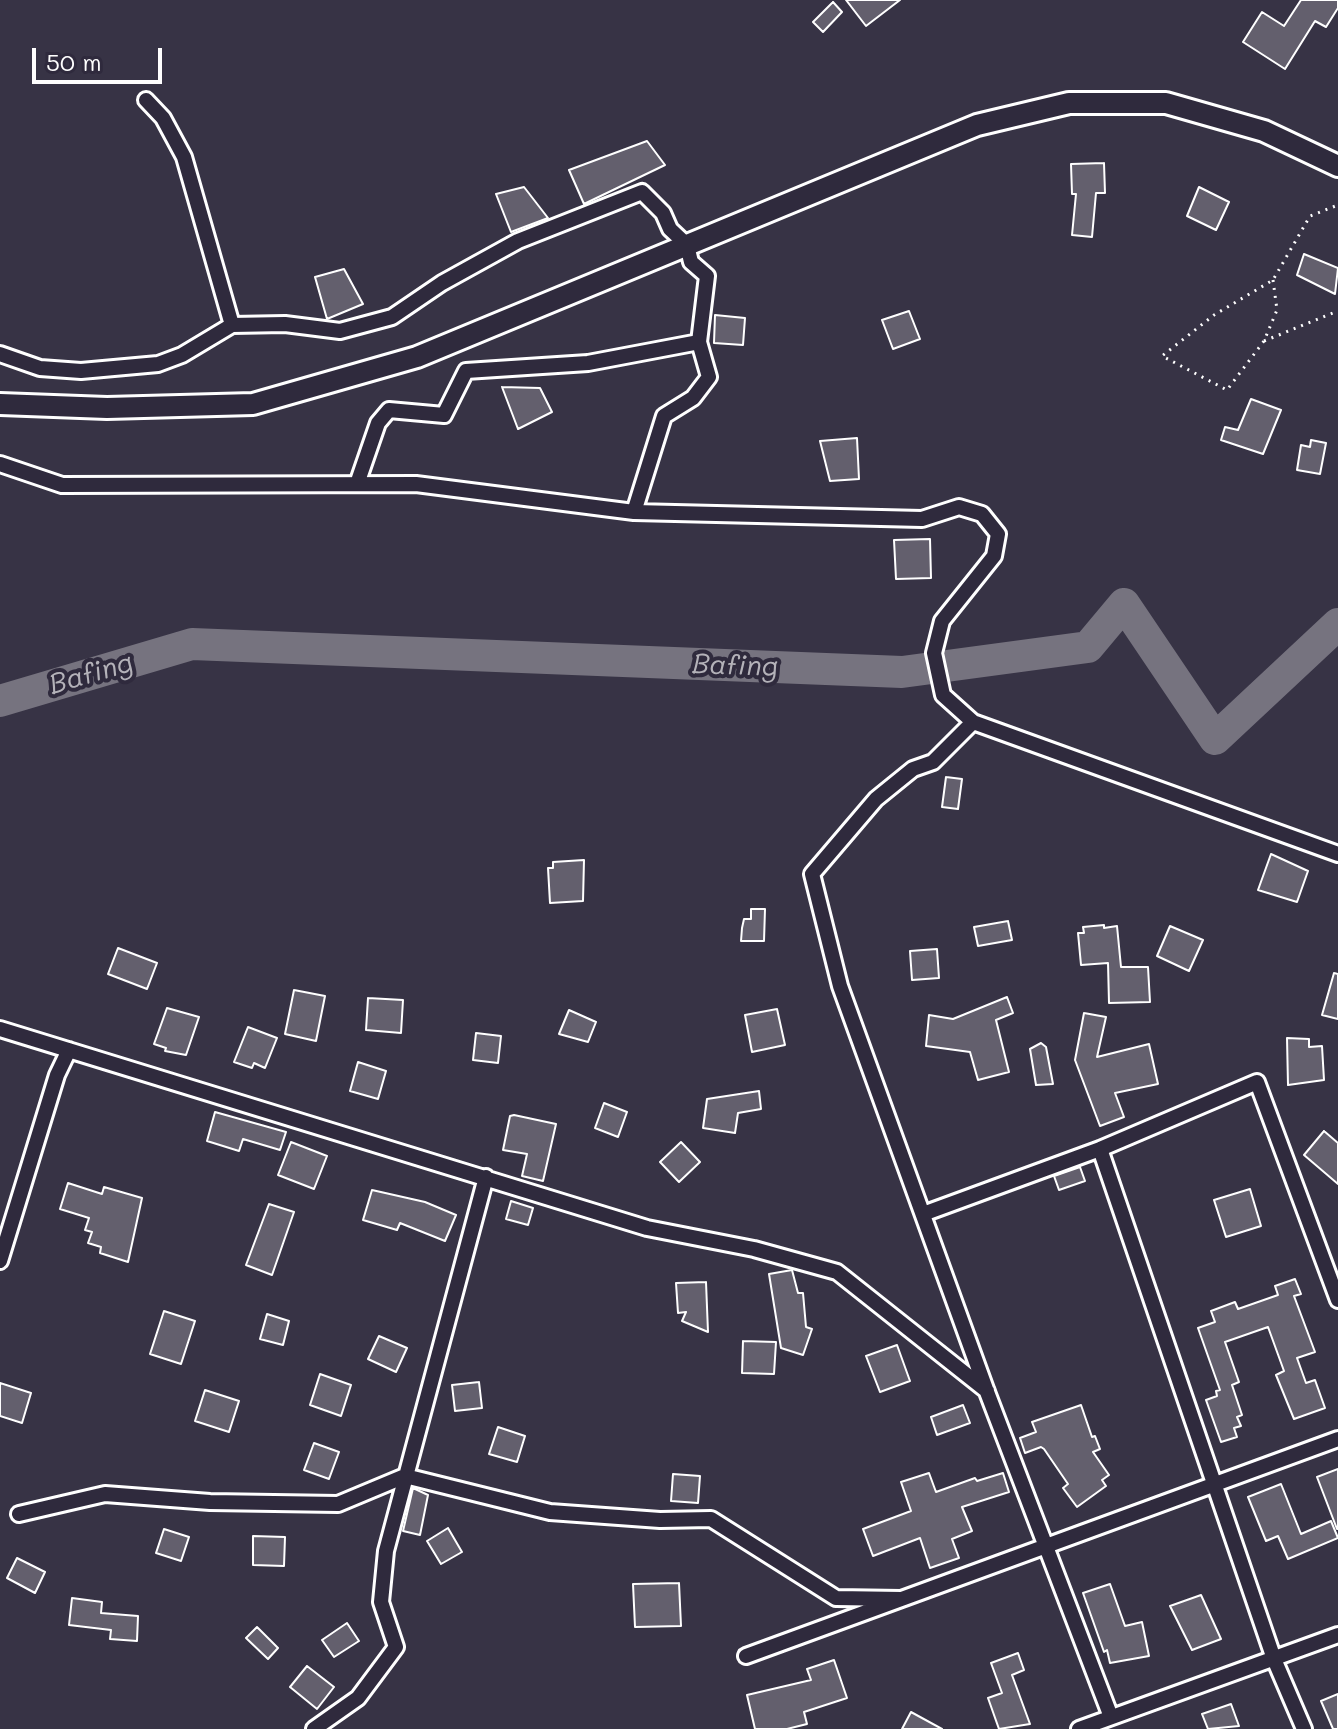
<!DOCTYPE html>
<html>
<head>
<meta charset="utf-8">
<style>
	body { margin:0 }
	#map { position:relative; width:1338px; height:1729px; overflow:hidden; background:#373345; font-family:Mali,sans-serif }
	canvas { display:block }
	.scale { position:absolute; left:32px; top:48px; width:130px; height:36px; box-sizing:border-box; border:4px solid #fff; border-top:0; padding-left:10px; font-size:24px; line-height:28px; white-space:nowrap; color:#fff; -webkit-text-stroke:6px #2f2a3d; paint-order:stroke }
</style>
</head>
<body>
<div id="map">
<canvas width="1338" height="1729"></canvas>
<div class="scale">50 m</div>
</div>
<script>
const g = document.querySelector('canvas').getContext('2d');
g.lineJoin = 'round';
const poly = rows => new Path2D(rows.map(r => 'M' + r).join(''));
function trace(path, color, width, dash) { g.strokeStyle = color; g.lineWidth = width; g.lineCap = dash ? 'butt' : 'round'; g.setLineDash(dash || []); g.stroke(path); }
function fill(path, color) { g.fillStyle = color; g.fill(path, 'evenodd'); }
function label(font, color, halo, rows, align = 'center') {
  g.font = font + ' Mali,sans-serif'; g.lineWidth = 8; g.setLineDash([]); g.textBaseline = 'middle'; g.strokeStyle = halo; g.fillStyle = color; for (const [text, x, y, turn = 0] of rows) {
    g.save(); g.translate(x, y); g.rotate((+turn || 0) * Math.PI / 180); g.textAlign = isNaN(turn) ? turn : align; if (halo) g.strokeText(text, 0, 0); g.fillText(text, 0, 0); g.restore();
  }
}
const river = poly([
	[0,701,192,644,902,672,1088,647,1124,604,1215,739,1338,624]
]);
const building = poly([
	[846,0,900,0,866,26,846,0],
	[1301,0,1338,0,1338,8,1326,27,1315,21,1285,69,1243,42,1262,12,1284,26,1301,0],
	[833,2,842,12,823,32,813,22,833,2],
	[647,141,665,165,584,204,569,170,647,141],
	[1104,163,1105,193,1096,193,1092,237,1072,235,1076,194,1072,194,1071,164,1104,163],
	[524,187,548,218,511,232,496,194,524,187],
	[1199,187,1229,202,1216,230,1187,216,1199,187],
	[1304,254,1338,268,1335,294,1297,275,1304,254],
	[344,269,363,304,327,319,315,277,344,269],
	[909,311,920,339,893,349,882,320,909,311],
	[715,315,745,318,743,345,714,343,715,315],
	[502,387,540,388,552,412,518,429,502,387],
	[1251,399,1281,410,1263,454,1221,440,1225,427,1238,430,1251,399],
	[857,438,859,479,830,481,820,441,857,438],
	[1311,440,1326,443,1320,474,1297,470,1301,445,1310,447,1311,440],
	[930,539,931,578,896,579,894,540,930,539],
	[946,777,962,779,958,809,942,807,946,777],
	[1271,854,1308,871,1297,902,1258,890,1271,854],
	[584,860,583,901,550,903,548,868,553,868,553,862,584,860],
	[751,909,765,909,764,941,741,941,742,928,744,919,751,919,751,909],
	[1008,921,1012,940,978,946,974,927,1008,921],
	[1104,925,1104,928,1117,926,1121,967,1148,967,1150,1002,1109,1003,1108,963,1081,965,1078,933,1084,933,1083,927,1104,925],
	[1170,926,1203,940,1189,971,1157,956,1170,926],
	[118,948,157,963,147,989,108,974,118,948],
	[937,949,939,978,912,980,910,951,937,949],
	[1334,973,1338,974,1338,1019,1322,1015,1334,973],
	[294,990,325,996,316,1041,285,1034,294,990],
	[1007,997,1013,1013,996,1020,1009,1072,978,1080,970,1052,926,1046,929,1015,953,1019,1007,997],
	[368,998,403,1000,401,1033,366,1030,368,998],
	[167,1008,199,1017,186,1055,165,1051,166,1048,154,1044,167,1008],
	[777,1009,785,1045,752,1052,745,1015,777,1009],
	[569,1010,596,1022,588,1042,559,1034,569,1010],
	[1084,1013,1106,1017,1097,1057,1149,1044,1158,1084,1115,1093,1124,1117,1100,1126,1075,1060,1084,1013],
	[248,1027,277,1038,265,1068,254,1063,252,1068,234,1062,248,1027],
	[476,1033,501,1036,498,1063,473,1060,476,1033],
	[1287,1038,1309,1039,1309,1047,1322,1046,1324,1080,1288,1085,1287,1038],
	[1041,1043,1046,1047,1053,1084,1036,1085,1030,1049,1041,1043],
	[358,1062,386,1071,378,1099,350,1091,358,1062],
	[759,1091,761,1109,738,1113,735,1133,703,1128,707,1099,759,1091],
	[604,1103,627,1112,618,1137,595,1128,604,1103],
	[215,1112,286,1132,280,1150,243,1139,239,1151,207,1141,215,1112],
	[514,1115,556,1124,543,1181,522,1176,527,1154,503,1150,510,1116,514,1115],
	[1324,1131,1338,1143,1338,1184,1304,1155,1324,1131],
	[291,1142,327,1156,314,1189,278,1175,291,1142],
	[681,1142,700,1162,679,1182,660,1162,681,1142],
	[1080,1167,1085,1181,1059,1190,1054,1176,1080,1167],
	[68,1183,102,1194,104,1187,142,1198,128,1262,100,1253,101,1247,88,1243,92,1232,85,1230,89,1218,60,1209,68,1183],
	[1250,1189,1261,1226,1226,1237,1214,1200,1250,1189],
	[372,1190,425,1202,456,1215,445,1241,400,1223,397,1230,363,1220,372,1190],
	[511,1201,533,1208,528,1225,506,1219,511,1201],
	[269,1204,294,1212,272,1275,246,1265,269,1204],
	[792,1270,798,1293,803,1293,806,1327,812,1329,803,1355,781,1348,769,1274,792,1270],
	[1295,1279,1301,1294,1294,1296,1315,1352,1297,1358,1306,1383,1315,1380,1325,1408,1294,1419,1276,1375,1284,1371,1268,1327,1225,1342,1239,1382,1232,1385,1242,1415,1237,1417,1241,1426,1234,1428,1237,1437,1221,1442,1206,1400,1217,1396,1216,1391,1220,1390,1198,1328,1215,1322,1211,1311,1235,1302,1238,1309,1278,1295,1275,1286,1295,1279],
	[706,1282,708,1332,682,1321,686,1312,678,1313,676,1283,706,1282],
	[164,1311,195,1321,181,1364,150,1354,164,1311],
	[267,1314,289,1321,283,1345,260,1339,267,1314],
	[379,1336,407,1348,396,1372,368,1359,379,1336],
	[743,1341,776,1342,774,1374,742,1373,743,1341],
	[897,1345,910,1381,880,1392,866,1356,897,1345],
	[320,1374,351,1385,341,1416,310,1405,320,1374],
	[479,1382,482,1408,455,1411,452,1385,479,1382],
	[0,1383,31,1393,22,1423,0,1416,0,1383],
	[205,1390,239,1401,229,1432,195,1421,205,1390],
	[963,1405,970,1423,937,1435,931,1417,963,1405],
	[1081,1405,1092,1437,1095,1436,1100,1449,1093,1452,1109,1475,1102,1480,1106,1486,1077,1507,1063,1488,1068,1484,1044,1449,1041,1447,1025,1453,1020,1438,1036,1432,1032,1422,1081,1405],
	[498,1427,525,1436,517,1462,489,1454,498,1427],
	[314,1443,339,1452,329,1479,304,1470,314,1443],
	[1338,1469,1338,1529,1337,1529,1317,1477,1338,1469],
	[929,1473,936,1492,975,1478,977,1481,1003,1473,1009,1492,962,1507,972,1531,952,1539,959,1558,930,1568,920,1538,873,1556,863,1529,911,1511,901,1482,929,1473],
	[673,1474,700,1476,698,1503,671,1501,673,1474],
	[1281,1484,1301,1534,1331,1521,1338,1538,1288,1559,1278,1536,1266,1541,1248,1497,1281,1484],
	[413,1488,428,1495,420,1535,403,1531,413,1488],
	[448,1528,462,1552,441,1564,427,1541,448,1528],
	[164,1529,189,1537,181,1561,156,1553,164,1529],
	[253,1536,285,1537,284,1566,253,1565,253,1536],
	[17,1558,45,1572,35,1593,7,1578,17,1558],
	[679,1583,681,1626,635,1627,633,1584,679,1583],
	[1110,1584,1125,1626,1142,1622,1149,1656,1110,1663,1107,1650,1104,1652,1083,1593,1110,1584],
	[1201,1595,1221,1639,1192,1650,1170,1606,1201,1595],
	[72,1598,102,1602,101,1613,138,1616,137,1641,110,1639,111,1630,69,1625,72,1598],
	[347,1623,359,1641,334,1657,322,1640,347,1623],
	[257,1627,278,1648,268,1659,246,1638,257,1627],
	[1018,1653,1024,1670,1012,1675,1030,1724,999,1729,988,1698,1002,1693,991,1663,1018,1653],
	[834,1660,847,1698,804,1712,807,1724,787,1729,755,1729,747,1695,811,1680,807,1669,834,1660],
	[307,1666,334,1687,317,1709,290,1687,307,1666],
	[1338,1694,1338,1729,1333,1729,1321,1701,1338,1694],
	[1231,1704,1239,1726,1208,1729,1202,1714,1231,1704],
	[911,1712,942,1729,902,1729,911,1712]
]);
const path = poly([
	[1273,280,1277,310,1264,341,1227,390,1162,356,1214,315,1273,280,1310,216,1338,205],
	[1264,341,1338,311]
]);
const minor = poly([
	[146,100,163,118,184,157,232,325,285,324,340,331,392,317,442,283,518,241,642,192,663,213,670,229,687,245,691,262,707,276,699,342],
	[0,354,40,368,81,371,158,364,182,355,232,325],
	[0,464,62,485,416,484,634,512,922,519,959,507,982,514,998,534,994,556,942,621,934,653,943,695,973,722,1338,854],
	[357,484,378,423,389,410,444,415,466,371,588,363,699,342,709,377,693,398,664,416,634,512],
	[973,722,933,762,913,769,876,799,812,874,840,986,987,1392,1111,1717],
	[0,1029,647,1228,754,1249,837,1272,987,1391],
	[1100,1149,1274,1659,1304,1729],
	[923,1214,1100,1149,1257,1082,1338,1300],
	[0,1261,57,1075,69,1050],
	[19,1514,105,1494,210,1502,338,1504,405,1476,550,1512,660,1520,711,1519,836,1598,901,1599],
	[746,1656,1338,1439],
	[314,1729,358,1698,396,1647,381,1602,386,1551,486,1177],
	[1079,1729,1338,1635]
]);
const secondary = poly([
	[0,404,107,408,253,404,417,357,977,125,1069,103,1166,103,1264,131,1338,166]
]);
const waterNames = [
	["Bafing",735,666,2],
	["Bafing",91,674,-16]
];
trace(river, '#76737f', 32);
fill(building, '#635f6d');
trace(building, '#fff', 2);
trace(minor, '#fff', 20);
trace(secondary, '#fff', 26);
trace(path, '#fff', 3, [2, 6]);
trace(minor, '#2f2a3d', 14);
trace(secondary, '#2f2a3d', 20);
label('italic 28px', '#b4b2b9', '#2f2a3d', waterNames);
</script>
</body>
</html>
